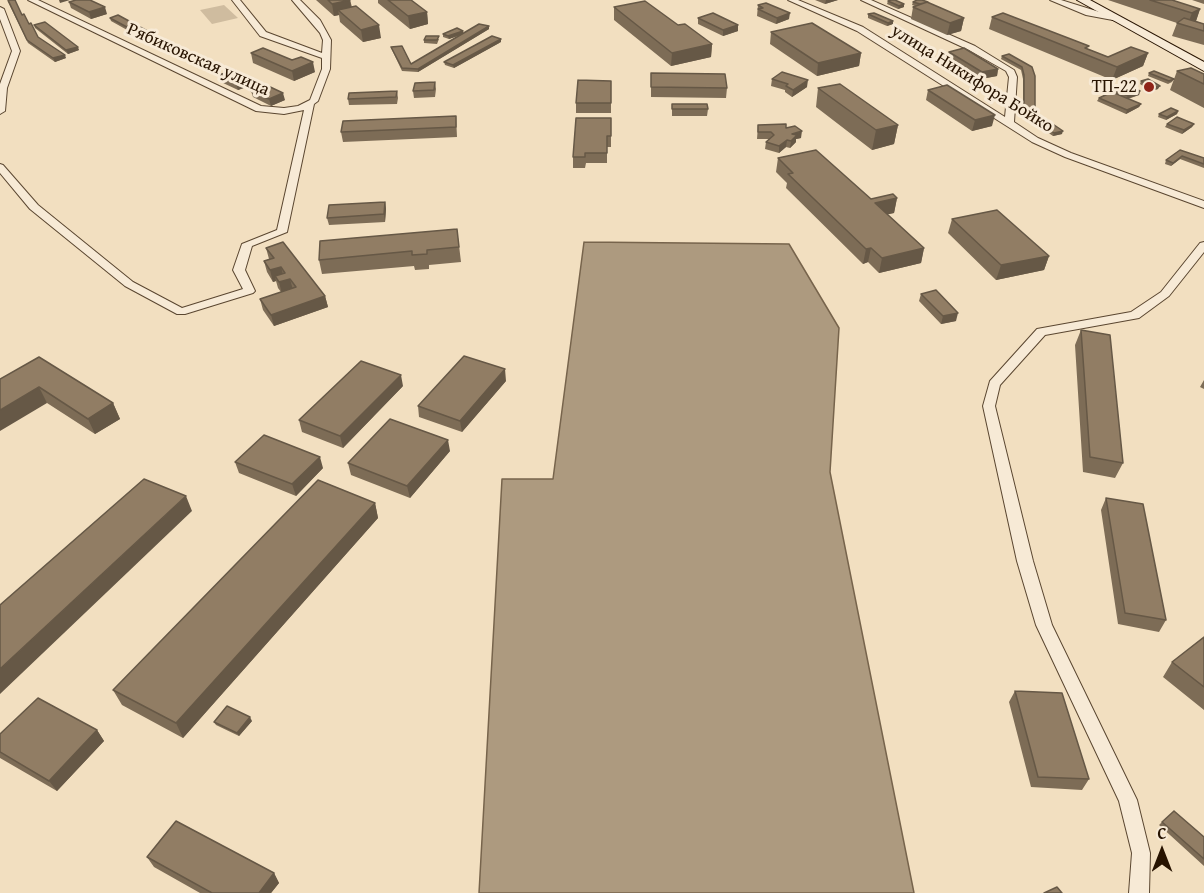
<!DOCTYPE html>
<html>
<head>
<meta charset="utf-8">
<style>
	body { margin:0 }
	#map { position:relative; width:1204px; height:893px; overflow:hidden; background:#f2dfc0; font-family:"Gentium Book Plus",serif }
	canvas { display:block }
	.north { position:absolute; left:1132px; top:821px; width:60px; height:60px; -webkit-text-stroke:4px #f7ead6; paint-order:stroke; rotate:0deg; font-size:16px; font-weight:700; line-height:24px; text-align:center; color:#271300 }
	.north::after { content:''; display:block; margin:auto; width:21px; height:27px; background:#271300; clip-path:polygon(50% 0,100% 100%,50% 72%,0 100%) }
</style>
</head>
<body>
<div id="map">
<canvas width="1204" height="893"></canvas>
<div class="north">С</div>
</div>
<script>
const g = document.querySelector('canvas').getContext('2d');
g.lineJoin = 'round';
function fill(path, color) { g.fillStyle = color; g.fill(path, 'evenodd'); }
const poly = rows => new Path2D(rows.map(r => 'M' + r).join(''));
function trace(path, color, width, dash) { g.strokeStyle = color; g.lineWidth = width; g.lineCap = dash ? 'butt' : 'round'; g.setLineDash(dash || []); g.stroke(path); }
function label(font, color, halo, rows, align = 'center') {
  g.font = font + ' "Gentium Book Plus",serif'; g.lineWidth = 6; g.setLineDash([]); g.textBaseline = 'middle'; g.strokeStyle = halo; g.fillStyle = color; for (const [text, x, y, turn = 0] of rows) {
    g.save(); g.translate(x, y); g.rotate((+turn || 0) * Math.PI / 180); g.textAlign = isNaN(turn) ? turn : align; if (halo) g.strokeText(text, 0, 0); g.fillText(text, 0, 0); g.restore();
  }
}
const green = poly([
	[224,5,238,18,212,24,200,10]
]);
const water = poly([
	[584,242,789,244,839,328,830,472,914,893,479,893,502,479,553,479,584,242]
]);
const minor = poly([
	[28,0,38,0,261,106,284,108,298,106,310,100,322,69,322,58,260,36,232,0,240,0,266,32,322,53,323,40,320,33,292,0,300,0,320,20,331,40,330,69,318,101,314,104,287,232,252,246,245,270,255,291,253,293,185,314,177,314,125,286,30,209,0,173,0,164,3,165,38,205,133,282,182,308,243,289,233,270,242,244,277,230,304,110,284,114,256,111,28,0],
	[788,0,798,0,863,27,1005,117,1009,77,1006,71,969,50,861,0,871,0,975,46,1014,70,1017,77,1014,122,1038,138,1071,153,1204,201,1204,208,1065,157,1032,142,857,31,788,0],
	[1050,0,1061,0,1122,19,1118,21,1086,15,1050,0],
	[0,7,4,9,20,51,7,88,5,111,0,114,0,84,12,51,0,19,0,7],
	[1204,242,1204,252,1169,296,1139,318,1045,335,1000,385,995,406,1033,561,1052,625,1137,800,1150,853,1149,893,1129,893,1132,853,1119,801,1036,625,1017,561,983,406,990,381,1037,329,1131,312,1161,292,1200,243,1204,242]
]);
const secondary = poly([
	[1077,0,1090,0,1204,62,1204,71,1077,0]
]);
const wall = poly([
	[7,0,22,15,38,37,66,58,55,62,28,43],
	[316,0,350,0,352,7,381,38,363,42,340,22,339,15,334,16],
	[378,0,411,0,427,12,428,24,410,29,378,3],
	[815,0,838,0,825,4],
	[1108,0,1172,0,1200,9,1196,21,1204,24,1204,45,1172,36,1177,23],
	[1192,0,1204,0,1204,4],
	[888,1,904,4,904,7,898,9,887,4],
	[69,2,107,14,91,19,71,8],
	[913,2,928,3,964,18,961,31,947,35,911,19,913,7,915,6,912,5],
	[758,5,789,19,776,24,757,16],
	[614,7,712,44,711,57,671,66,614,20],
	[868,14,893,21,893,24,887,26,868,18],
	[992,17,1088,49,1108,57,1148,53,1143,66,1112,80,989,29],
	[110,18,163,42,154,45,111,21],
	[698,18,738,25,738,31,723,36,698,24],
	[34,25,79,50,68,54,35,28],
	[489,26,489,29,418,72,402,71,392,50,391,47,411,64,458,36,449,39,443,37,443,34,463,33],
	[771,32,861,53,859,66,817,76,770,44],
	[439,39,437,44,424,43,424,40],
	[501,42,454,68,445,65,444,62],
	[949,52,998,69,997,76,981,79,947,58],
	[251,53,315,72,294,81,253,63],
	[1002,56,1032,67,1035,108,1038,114,1062,134,1053,136,1028,119,1023,110,1023,79,1021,70,1001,59],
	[1177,71,1204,74,1204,108,1170,90],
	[651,73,727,88,726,98,651,97],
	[1149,73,1174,79,1172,82,1168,84,1148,76],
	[219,75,252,85,238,90,221,82],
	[772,79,807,87,792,97,785,92,785,90,771,86],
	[611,81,611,113,576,113,576,103],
	[1141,81,1158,89,1151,91,1140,84],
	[435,82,436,89,435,97,414,98,413,91],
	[818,88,898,125,894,144,872,150,816,107],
	[1112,89,1140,91,1139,95,1128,99,1141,104,1139,107,1126,114,1097,101,1099,98,1111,92],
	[928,90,992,126,972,131,926,100],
	[251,91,285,100,271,106,253,97],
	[397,91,398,98,397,104,349,105,348,99],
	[672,104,708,109,707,116,672,116],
	[1178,111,1177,114,1166,120,1158,117,1159,114],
	[456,116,457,137,343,142,341,132],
	[611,118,611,147,607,147,607,163,586,163,585,168,573,168,573,157],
	[1167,124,1194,124,1192,127,1182,134,1165,127],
	[758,125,786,128,801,138,796,139,796,142,790,148,786,147,779,153,765,149,766,142,769,139,757,139],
	[1180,150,1204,158,1204,168,1180,159,1171,166,1165,164,1166,160],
	[778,158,871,199,897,198,894,213,887,214,924,248,921,263,879,273,868,262,863,264,786,188,787,183,776,172],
	[385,202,386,209,385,222,329,225,327,218],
	[952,219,1049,256,1044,270,996,280,948,233],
	[457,229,461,262,429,265,429,269,415,270,414,266,322,274,319,260],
	[266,248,325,296,328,307,274,326,263,310,260,299,281,292,278,288,276,281,273,282,267,272,264,261,269,259],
	[921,294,956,321,941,324,919,301],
	[1081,330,1123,463,1115,478,1083,472,1075,345],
	[0,379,113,403,120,419,95,434,47,403],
	[1204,380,1204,389,1200,387],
	[506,381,462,432,419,417,418,406],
	[403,386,343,448,302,432,299,420],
	[450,451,410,498,351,475,348,463],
	[235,462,323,468,296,496,239,473],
	[1106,498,1166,620,1159,632,1118,624,1101,510],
	[375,503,378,518,183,738,122,705,113,690],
	[1204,637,1204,710,1163,677,1172,662],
	[1015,691,1089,779,1082,790,1031,787,1009,702],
	[252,721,239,736,216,725,214,722],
	[97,730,104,741,57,791,0,758,0,734],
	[1162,822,1204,837,1204,866,1159,825],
	[147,857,274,873,279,883,271,893,200,893,154,867]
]);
const shadedWall = poly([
	[59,0,70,0,60,3],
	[350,0,352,12,338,10,339,15,334,16,332,4],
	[826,0,838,0,825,4],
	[904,4,904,7,898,9,899,6],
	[105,7,107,14,91,19,89,12],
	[1200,9,1196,21,1187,26,1192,13],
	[427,12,428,24,410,29,408,16],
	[790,13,789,19,776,24,777,18],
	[964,18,961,31,947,35,950,23],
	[893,21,893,24,887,26,888,23],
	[379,25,381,38,363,42,361,30],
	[738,25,738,31,723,36,723,30],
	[489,26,489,29,418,72,418,69],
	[463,31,463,34,449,39,448,36],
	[162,39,163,42,154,45,153,41],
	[501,39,501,42,454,68,453,65],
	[712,44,711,57,671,66,672,53],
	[78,47,79,50,68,54,66,50],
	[861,53,859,66,817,76,818,63],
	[1148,53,1143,66,1112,80,1117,67],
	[65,55,66,58,55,62,53,58],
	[313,62,315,72,294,81,292,71],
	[998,69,997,76,981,79,982,72],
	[250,78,252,85,238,90,236,84],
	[808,80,807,87,792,97,793,90],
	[1160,86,1158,89,1151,91,1153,87],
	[1140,91,1139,95,1126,99,1128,96],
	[283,93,285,100,271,106,269,99],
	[1141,104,1139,107,1126,114,1127,110],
	[1178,111,1177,114,1166,120,1167,117],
	[995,115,992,126,972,131,975,120],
	[1194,124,1192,127,1182,134,1184,130],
	[898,125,894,144,872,150,876,130],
	[802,131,801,138,796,139,796,142,790,148,792,134],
	[1063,131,1062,134,1053,136,1054,133],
	[787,140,786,147,779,153,779,146],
	[1182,156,1180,159,1171,166,1173,163],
	[897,198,894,213,872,218,875,203],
	[385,202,386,209,385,222,384,214],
	[871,248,868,262,863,264,866,249],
	[924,248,921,263,879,273,882,258],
	[1049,256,1044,270,996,280,1001,265],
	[281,267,284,278,275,276,276,281,273,282,270,270],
	[290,279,293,290,282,294,279,282],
	[325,296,328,307,274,326,271,315],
	[958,313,956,321,941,324,943,316],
	[505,369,506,381,462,432,460,421],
	[401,375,403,386,343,448,340,436],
	[39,387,47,403,0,431,0,410],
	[113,403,120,419,95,434,88,419],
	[448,440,450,451,410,498,407,486],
	[320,457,323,468,296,496,292,484],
	[186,496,192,511,0,694,0,669],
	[375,503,378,518,183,738,176,723],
	[250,717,252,721,239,736,237,733],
	[97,730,104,741,57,791,49,781],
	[274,873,279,883,271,893,259,893]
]);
const building = poly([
	[8,0,15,0,22,15,24,14,29,24,31,23,38,37,65,55,53,58,27,40,8,0],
	[76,0,90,0,105,7,89,12,69,2,76,0],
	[328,0,350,0,332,4,328,0],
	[388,0,411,0,427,12,408,16,388,0],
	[891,0,895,0,904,4,899,6,888,1,891,0],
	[917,0,922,0,928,2,920,4,913,2,917,0],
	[1150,0,1172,0,1200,9,1192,13,1150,0],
	[645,1,678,25,685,24,712,44,672,53,614,7,645,1],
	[927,2,964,18,950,23,913,7,927,2],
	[766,3,790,13,777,18,758,9,763,8,758,5,766,3],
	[356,6,379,25,361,30,338,10,356,6],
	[713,13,738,25,723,30,698,18,713,13],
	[874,13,893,21,888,23,868,14,874,13],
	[1003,13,1089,46,1085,48,1108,57,1131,47,1148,53,1117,67,992,17,1003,13],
	[118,15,162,39,153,41,110,18,118,15],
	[1184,18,1204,24,1204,31,1177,23,1184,18],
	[45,22,78,47,66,50,34,25,45,22],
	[812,23,861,53,818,63,771,32,812,23],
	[479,24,489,26,418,69,402,68,391,47,402,46,411,64,479,24],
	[457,28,463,31,448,36,443,34,457,28],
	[426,36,439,36,437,40,424,40,426,36],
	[492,36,501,39,453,65,444,62,492,36],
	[263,48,292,60,301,57,313,62,292,71,251,53,263,48],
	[964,48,998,69,982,72,949,52,964,48],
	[1009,54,1032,67,1035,76,1035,108,1038,114,1063,131,1054,133,1029,115,1024,107,1024,75,1022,67,1002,56,1009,54],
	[1191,68,1204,74,1204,84,1177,71,1191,68],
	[234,70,250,78,236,84,219,75,234,70],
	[1154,71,1174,79,1169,81,1149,73,1154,71],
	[782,72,808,80,793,90,786,86,788,84,772,79,782,72],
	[651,73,725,74,727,88,651,87,651,73],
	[1148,79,1160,86,1153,87,1141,81,1148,79],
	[578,80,611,81,611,103,576,103,578,80],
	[435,82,434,90,413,91,415,83,435,82],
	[840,84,898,125,876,130,818,88,840,84],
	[1125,84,1140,91,1128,96,1112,89,1125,84],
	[266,85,283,93,269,99,251,91,266,85],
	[947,85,995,115,975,120,928,90,947,85],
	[397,91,396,97,348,99,349,93,397,91],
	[1112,92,1141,104,1127,110,1099,98,1112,92],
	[672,104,707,104,708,109,672,109,672,104],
	[1171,108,1178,111,1167,117,1159,114,1171,108],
	[456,116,456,127,341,132,343,121,456,116],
	[1177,117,1194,124,1184,130,1167,124,1177,117],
	[576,118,611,118,611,136,607,136,607,153,585,153,585,157,573,157,576,118],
	[786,124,786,128,795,126,802,131,792,134,797,135,791,141,787,140,779,146,766,142,774,135,771,132,758,132,758,125,786,124],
	[816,150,871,199,893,194,897,198,875,203,924,248,882,258,871,248,866,249,788,174,793,173,778,158,816,150],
	[1180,150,1204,158,1204,164,1182,156,1173,163,1166,160,1180,150],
	[385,202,384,214,327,218,329,205,385,202],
	[997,210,1049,256,1001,265,952,219,997,210],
	[457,229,459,247,427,250,427,254,412,255,412,251,319,260,320,241,457,229],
	[283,242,325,296,271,315,260,299,296,287,290,279,279,282,275,276,285,273,281,267,270,270,264,261,274,258,266,248,283,242],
	[936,290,958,313,943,316,921,294,936,290],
	[1081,330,1110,335,1123,463,1090,457,1081,330],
	[464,356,505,369,460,421,418,406,464,356],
	[39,357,113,403,88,419,39,387,0,410,0,379,39,357],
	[361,361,401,375,340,436,299,420,361,361],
	[390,419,448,440,407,486,348,463,390,419],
	[264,435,320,457,292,484,235,462,264,435],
	[144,479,186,496,0,669,0,605,144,479],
	[318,480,375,503,176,723,113,690,318,480],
	[1106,498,1143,504,1166,620,1125,613,1106,498],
	[1204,637,1204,687,1172,662,1204,637],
	[1015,691,1062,693,1089,779,1038,777,1015,691],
	[38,698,97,730,49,781,0,752,0,734,38,698],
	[227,706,250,717,237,733,214,722,227,706],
	[1174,811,1204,837,1204,859,1162,822,1174,811],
	[176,821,274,873,259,893,212,893,147,857,176,821],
	[1057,887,1062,893,1044,893,1057,887]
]);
const markers = [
	[1149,87,6,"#8f2418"]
];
const farStreetnames = [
	["Рябиковская улица",198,60,24],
	["улица Никифора Бойко",972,79,32]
];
const farPoinames = [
	["ТП-22",1137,87]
];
fill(green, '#cfbc9f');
fill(water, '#ad9a7f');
trace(water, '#77644c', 1.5);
trace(minor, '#5a4630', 2);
trace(secondary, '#271300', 2);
fill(minor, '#f7ead6');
fill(secondary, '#f7ead6');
fill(wall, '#7d6c56');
fill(shadedWall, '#665846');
fill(building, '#917d64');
trace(building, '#665846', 1.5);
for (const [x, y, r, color] of markers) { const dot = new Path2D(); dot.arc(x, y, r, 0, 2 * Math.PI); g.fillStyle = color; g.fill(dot); trace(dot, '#f7ead6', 2); }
label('18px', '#271300', '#f7ead6', farStreetnames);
label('18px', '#271300', '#f7ead6', farPoinames, 'right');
</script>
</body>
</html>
